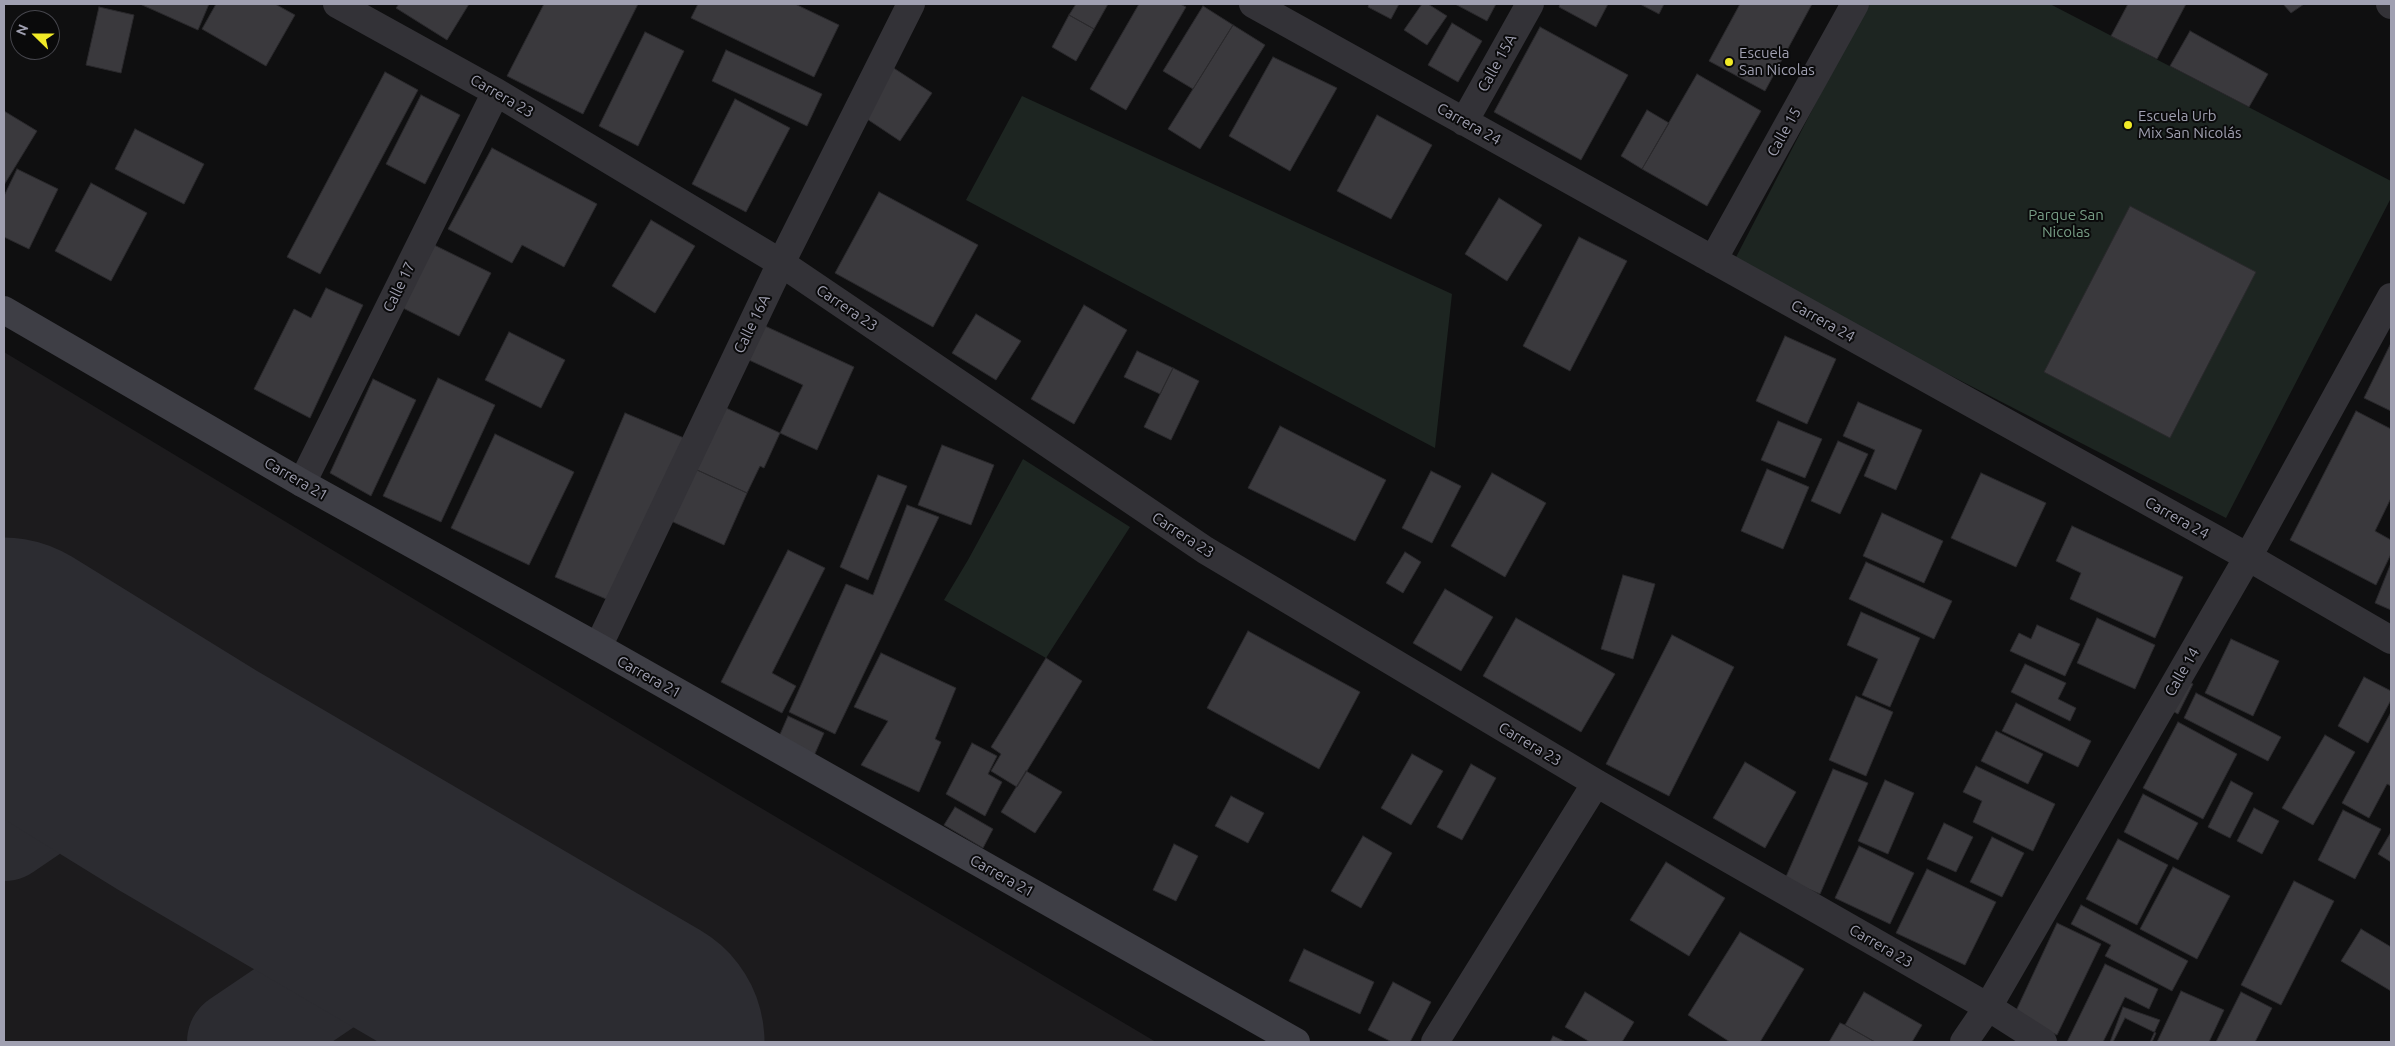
<!DOCTYPE html>
<html>
<head>
<meta charset="utf-8">
<style>
	body { margin:0 }
	#map { position:relative; width:2395px; height:1046px; overflow:hidden; background:#0f0f10; font-family:Ubuntu,sans-serif }
	canvas { display:block }
	.frame { position:absolute; inset:0; border:5px solid #a0a0b1; pointer-events:none }
	.north { position:absolute; left:10px; top:10px; width:50px; height:50px; box-sizing:border-box; background:#0a0a0b; border:1px solid #46464d; border-radius:50%; rotate:292deg; font-size:14px; font-weight:700; line-height:20px; text-align:center; color:#a0a0b1 }
	.north::after { content:''; display:block; margin:auto; width:18px; height:22px; background:#f1ea27; clip-path:polygon(50% 0,100% 100%,50% 72%,0 100%) }
</style>
</head>
<body>
<div id="map">
<canvas width="2395" height="1046"></canvas>
<div class="frame"></div>
<div class="north">N</div>
</div>
<script>
const g = document.querySelector('canvas').getContext('2d');
g.lineJoin = 'round';
function fill(path, color) { g.fillStyle = color; g.fill(path, 'evenodd'); }
const poly = rows => new Path2D(rows.map(r => 'M' + r).join(''));
function trace(path, color, width, dash) { g.strokeStyle = color; g.lineWidth = width; g.lineCap = dash ? 'butt' : 'round'; g.setLineDash(dash || []); g.stroke(path); }
function label(font, color, halo, rows, align = 'center') {
  g.font = font + ' Ubuntu,sans-serif'; g.lineWidth = 4; g.setLineDash([]); g.textBaseline = 'middle'; g.strokeStyle = halo; g.fillStyle = color; for (const [text, x, y, turn = 0] of rows) {
    g.save(); g.translate(x, y); g.rotate((+turn || 0) * Math.PI / 180); g.textAlign = isNaN(turn) ? turn : align; if (halo) g.strokeText(text, 0, 0); g.fillText(text, 0, 0); g.restore();
  }
}
const built = poly([
	[4,352,739,795,1156,1042,4,1042]
]);
const green = poly([
	[1867,4,2050,4,2391,181,2391,198,2226,518,1733,263],
	[1022,96,1452,294,1435,448,966,200],
	[1023,459,1130,527,1046,658,944,600,968,560]
]);
const taxiway = poly([
	[40,690,51,710,61,747,62,764,60,778,48,799],
	[4,829,48,799,102,767,120,760,132,758,187,780],
	[328,861,347,886,360,921,356,951,350,967],
	[239,1042,350,967,403,939,423,935,459,938]
]);
const runway = poly([
	[4,667,187,780,635,1042]
]);
const building = poly([
	[140,4,209,4,198,30,140,4],
	[216,4,275,4,295,15,266,66,202,29,216,4],
	[399,4,469,4,447,40,396,8,399,4],
	[544,4,638,4,583,114,507,76,544,4],
	[698,4,795,4,839,25,814,77,691,18,698,4],
	[1076,4,1108,4,1094,29,1069,15,1076,4],
	[1139,4,1180,4,1186,7,1126,110,1090,89,1139,4],
	[1369,4,1399,4,1391,19,1368,7,1369,4],
	[1422,4,1428,4,1447,16,1427,45,1404,30,1422,4],
	[1455,4,1496,4,1487,21,1455,4],
	[1560,4,1608,4,1596,27,1559,7,1560,4],
	[1640,4,1664,4,1659,14,1640,4],
	[1740,4,1812,4,1765,91,1709,61,1740,4],
	[2128,4,2186,4,2157,59,2111,36,2128,4],
	[2283,4,2304,4,2291,13,2283,4],
	[1203,6,1233,25,1193,89,1163,71,1203,6],
	[99,7,134,15,121,73,86,65,99,7],
	[1069,15,1094,29,1076,61,1052,47,1069,15],
	[1452,23,1482,41,1458,82,1428,65,1452,23],
	[1233,25,1265,45,1200,149,1168,129,1233,25],
	[1540,27,1628,75,1581,160,1494,112,1540,27],
	[2190,31,2268,74,2249,107,2170,66,2190,31],
	[645,32,684,51,638,146,599,126,645,32],
	[726,50,822,94,807,126,712,81,726,50],
	[1273,57,1337,88,1290,171,1229,136,1273,57],
	[889,65,932,93,900,141,858,113,889,65],
	[385,72,418,90,320,274,287,257,385,72],
	[1697,74,1761,111,1707,206,1642,169,1697,74],
	[421,95,460,115,425,184,386,164,421,95],
	[735,99,790,128,746,212,692,184,735,99],
	[1647,110,1669,123,1642,169,1621,156,1647,110],
	[4,111,37,131,4,185,4,111],
	[1377,115,1432,145,1391,219,1337,191,1377,115],
	[135,129,204,164,184,204,115,169,135,129],
	[492,148,597,204,564,267,522,245,512,263,448,229,492,148],
	[17,169,58,189,29,249,4,237,4,196,17,169],
	[91,183,147,213,111,281,55,251,91,183],
	[879,192,978,245,933,327,835,273,879,192],
	[1499,198,1542,225,1507,281,1465,254,1499,198],
	[2130,206,2256,272,2170,438,2044,372,2130,206],
	[651,220,695,246,655,313,612,286,651,220],
	[1579,237,1627,261,1570,371,1523,346,1579,237],
	[428,242,491,273,459,336,397,305,428,242],
	[326,288,363,305,310,418,254,389,294,309,311,318,326,288],
	[1084,305,1127,330,1074,424,1031,399,1084,305],
	[976,314,1021,341,996,380,952,353,976,314],
	[765,326,854,367,817,450,780,433,803,385,749,360,765,326],
	[509,332,565,360,541,408,485,380,509,332],
	[1785,336,1836,359,1807,424,1756,401,1785,336],
	[2391,343,2391,411,2364,398,2391,343],
	[1137,351,1173,368,1160,394,1124,377,1137,351],
	[1173,368,1199,381,1171,440,1144,427,1173,368],
	[438,378,495,405,441,522,383,496,438,378],
	[373,379,416,400,371,496,330,473,373,379],
	[1858,402,1922,430,1896,490,1864,476,1875,450,1843,436,1858,402],
	[724,407,780,433,764,468,760,466,747,493,695,469,724,407],
	[2356,411,2391,429,2391,498,2375,531,2391,540,2391,554,2376,585,2290,540,2356,411],
	[625,413,684,438,613,602,555,577,625,413],
	[1778,421,1822,439,1805,478,1761,460,1778,421],
	[1280,426,1386,480,1355,541,1248,488,1280,426],
	[495,434,574,472,529,565,451,528,495,434],
	[1838,441,1868,454,1840,514,1811,501,1838,441],
	[942,445,994,465,971,525,918,505,942,445],
	[695,469,747,493,724,545,671,521,695,469],
	[1767,469,1809,487,1783,549,1741,531,1767,469],
	[1431,471,1461,486,1432,543,1402,528,1431,471],
	[1492,473,1546,503,1505,577,1451,546,1492,473],
	[1981,473,2046,503,2016,567,1951,538,1981,473],
	[878,475,907,486,868,580,840,567,878,475],
	[907,505,939,517,835,734,789,712,846,584,873,595,907,505],
	[1882,513,1943,541,1924,583,1863,556,1882,513],
	[2072,526,2183,577,2155,638,2070,599,2081,573,2056,561,2072,526],
	[788,550,825,568,772,673,796,686,782,713,721,682,788,550],
	[1405,552,1421,562,1403,593,1386,583,1405,552],
	[1866,562,1952,601,1934,639,1849,599,1866,562],
	[2391,563,2391,610,2375,603,2391,563],
	[1623,575,1655,584,1633,659,1601,649,1623,575],
	[1445,589,1493,617,1461,671,1413,643,1445,589],
	[1861,612,1920,638,1890,707,1862,695,1878,659,1847,645,1861,612],
	[1516,618,1615,674,1581,732,1483,676,1516,618],
	[2097,618,2155,645,2135,689,2077,663,2097,618],
	[2037,625,2080,644,2065,676,2010,651,2019,633,2031,639,2037,625],
	[1248,631,1360,692,1319,769,1207,708,1248,631],
	[1672,635,1734,667,1669,796,1606,764,1672,635],
	[2231,639,2279,661,2253,716,2205,693,2231,639],
	[881,653,956,688,935,739,941,742,919,792,861,765,888,721,854,707,881,653],
	[1046,658,1082,681,1017,787,991,771,1001,754,991,747,1046,658],
	[2025,664,2066,683,2058,699,2076,708,2070,721,2011,692,2025,664],
	[2180,677,2193,684,2178,714,2165,707,2180,677],
	[2364,677,2391,691,2391,700,2368,743,2338,726,2364,677],
	[2196,693,2281,737,2268,761,2184,718,2196,693],
	[1856,696,1893,712,1866,776,1829,760,1856,696],
	[2016,703,2091,741,2078,767,2002,731,2016,703],
	[2391,712,2391,786,2387,784,2369,818,2342,803,2391,712],
	[788,716,824,733,813,758,778,739,788,716],
	[2178,722,2237,754,2203,819,2143,788,2178,722],
	[1996,731,2043,754,2028,784,1981,761,1996,731],
	[2325,735,2355,752,2313,825,2282,808,2325,735],
	[972,743,997,756,988,774,1002,782,985,816,946,794,972,743],
	[1412,754,1443,771,1411,825,1381,808,1412,754],
	[1745,762,1796,792,1765,848,1713,818,1745,762],
	[1471,764,1496,778,1462,840,1437,827,1471,764],
	[1976,766,2055,804,2033,851,1973,822,1982,801,1963,792,1976,766],
	[1833,769,1868,783,1820,894,1785,879,1833,769],
	[1026,771,1062,792,1035,833,1001,812,1026,771],
	[1885,780,1914,793,1888,854,1858,841,1885,780],
	[2231,781,2253,793,2230,838,2208,827,2231,781],
	[2143,794,2198,823,2178,860,2124,832,2143,794],
	[1231,796,1264,813,1248,843,1215,826,1231,796],
	[955,807,993,829,983,848,944,825,955,807],
	[2254,808,2279,821,2262,854,2237,841,2254,808],
	[2343,810,2381,829,2355,879,2318,860,2343,810],
	[1944,823,1973,837,1956,872,1927,859,1944,823],
	[2391,832,2391,862,2378,854,2391,832],
	[1363,836,1392,853,1361,908,1331,891,1363,836],
	[1992,837,2024,853,2002,897,1970,882,1992,837],
	[2118,839,2168,865,2137,925,2086,899,2118,839],
	[1174,844,1198,856,1176,901,1153,890,1174,844],
	[1859,846,1914,873,1890,924,1835,898,1859,846],
	[1666,862,1725,898,1689,956,1630,920,1666,862],
	[2173,867,2230,896,2197,959,2140,929,2173,867],
	[1927,869,1996,902,1965,965,1896,933,1927,869],
	[2294,881,2334,901,2281,1005,2241,985,2294,881],
	[2081,905,2188,961,2172,991,2105,956,2111,945,2071,924,2081,905],
	[2057,923,2101,944,2057,1035,2014,1015,2057,923],
	[2361,929,2391,947,2391,991,2341,961,2361,929],
	[1740,932,1804,969,1760,1042,1730,1042,1688,1015,1740,932],
	[1304,949,1374,982,1360,1014,1289,981,1304,949],
	[2105,964,2158,989,2149,1009,2125,997,2103,1042,2067,1042,2105,964],
	[1393,982,1431,1002,1410,1042,1392,1042,1368,1030,1393,982],
	[2181,991,2224,1010,2209,1042,2157,1042,2181,991],
	[1585,992,1634,1022,1622,1042,1590,1042,1565,1027,1585,992],
	[1864,992,1922,1025,1912,1042,1875,1042,1845,1025,1864,992],
	[2241,992,2272,1008,2255,1042,2216,1042,2241,992],
	[2123,1007,2160,1020,2150,1042,2110,1042,2123,1007],
	[2125,1018,2156,1033,2152,1042,2113,1042,2125,1018],
	[1840,1023,1845,1025,1875,1042,1829,1042,1840,1023],
	[1553,1036,1566,1042,1550,1042,1553,1036]
]);
const street = poly([
	[337,4,496,92,781,263,1205,550,1596,783,1988,1007,2043,1042],
	[1253,4,2248,557,2391,640],
	[2390,4,2391,5],
	[1464,122,1530,4],
	[1713,260,1855,4],
	[302,483,496,92],
	[598,647,781,263,911,4],
	[1435,1042,1596,783],
	[1964,1042,1988,1007,2248,557,2391,297]
]);
const secondary = poly([
	[4,310,302,483,598,647,1296,1042]
]);
const markers = [
	[1729,62,5,"#f1ea27"],
	[2128,125,5,"#f1ea27"]
];
const poiNames = [
	["Escuela",1739,53],
	["San Nicolas",1739,70],
	["Escuela Urb",2138,116],
	["Mix San Nicolás",2138,133]
];
const streetNames = [
	["Calle 15A",1497,63,-61],
	["Carrera 23",502,96,30],
	["Carrera 24",1469,124,29],
	["Calle 15",1784,132,-61],
	["Calle 17",399,287,-64],
	["Carrera 23",847,308,34],
	["Carrera 24",1823,321,29],
	["Calle 16A",752,324,-64],
	["Carrera 21",296,479,30],
	["Carrera 24",2177,518,29],
	["Carrera 23",1183,535,33],
	["Calle 14",2182,672,-60],
	["Carrera 21",649,677,29],
	["Carrera 23",1530,744,31],
	["Carrera 21",1002,876,29],
	["Carrera 23",1881,946,30]
];
const parkNames = [
	["Parque San",2066,215],
	["Nicolas",2066,232]
];
fill(built, '#1c1b1d');
fill(green, '#1d2521');
trace(taxiway, '#2c2c31', 104);
trace(runway, '#2c2c31', 259);
fill(building, '#3a393d');
trace(building, '#2a292c', 1);
trace(street, '#333237', 28);
trace(secondary, '#3e3e45', 28);
for (const [x, y, r, color] of markers) { const dot = new Path2D(); dot.arc(x, y, r, 0, 2 * Math.PI); g.fillStyle = color; g.fill(dot); trace(dot, '#0a0a0b', 2); }
label('15px', '#a0a0b1', '#0a0a0b', poiNames, 'left');
label('15px', '#a0a0b1', '#0a0a0b', streetNames);
label('15px', '#779d85', '#0a0a0b', parkNames);
</script>
</body>
</html>
